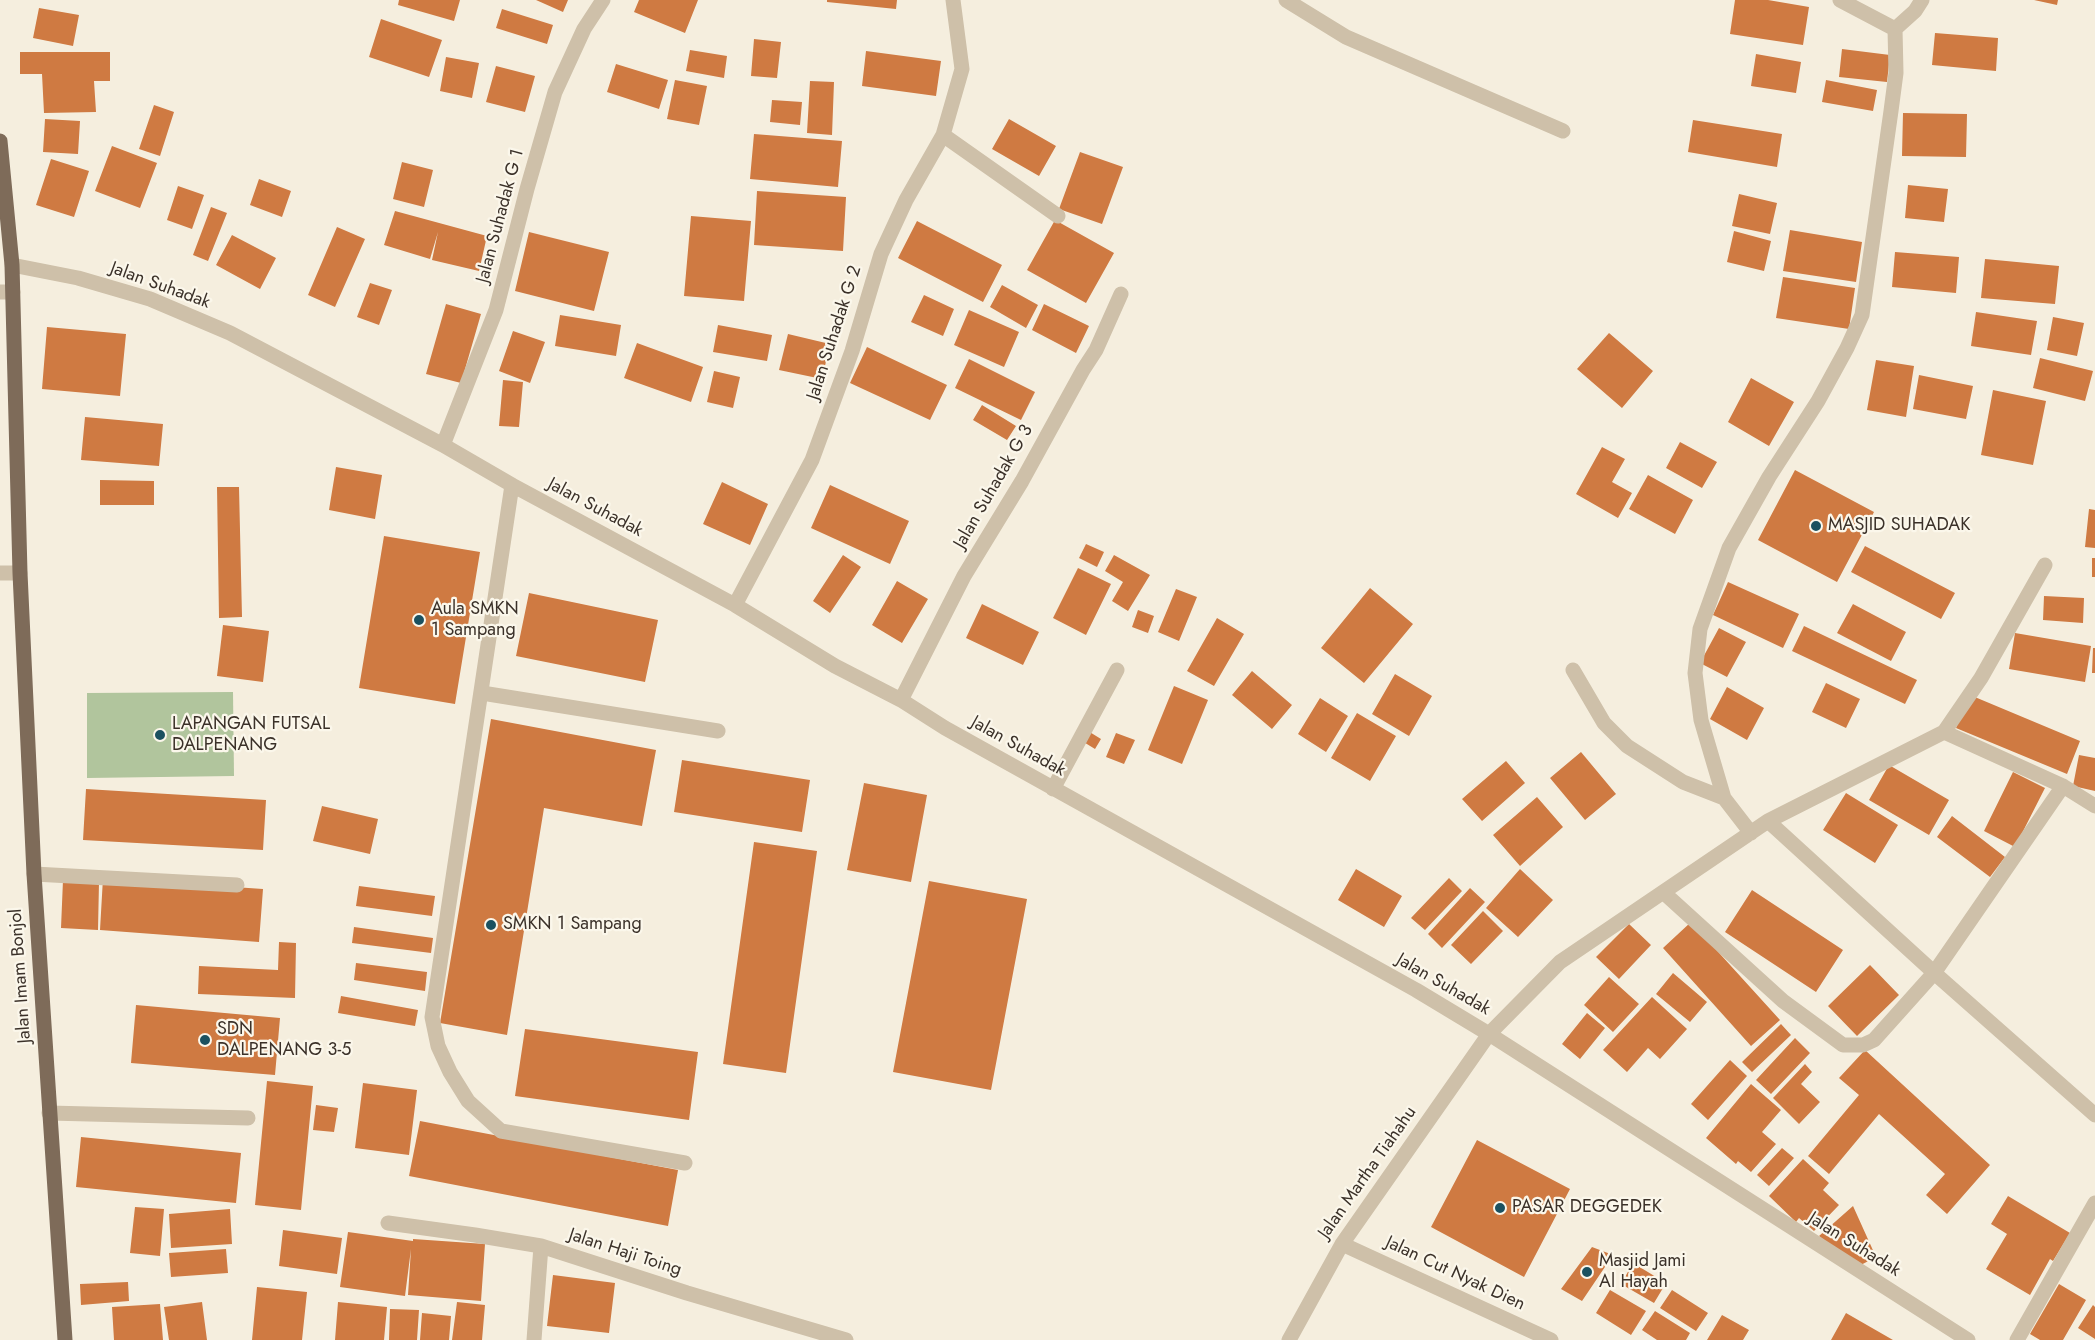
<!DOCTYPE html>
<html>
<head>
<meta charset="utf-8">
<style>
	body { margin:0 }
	canvas { display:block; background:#f5eede }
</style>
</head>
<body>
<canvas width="2095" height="1340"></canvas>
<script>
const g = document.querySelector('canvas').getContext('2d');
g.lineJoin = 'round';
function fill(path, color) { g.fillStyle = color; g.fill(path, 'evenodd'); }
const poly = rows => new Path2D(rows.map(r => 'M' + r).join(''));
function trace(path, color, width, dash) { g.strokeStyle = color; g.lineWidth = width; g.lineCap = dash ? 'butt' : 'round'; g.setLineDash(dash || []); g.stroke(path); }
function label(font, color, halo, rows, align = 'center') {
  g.font = font + ' Jost,sans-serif'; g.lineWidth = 4.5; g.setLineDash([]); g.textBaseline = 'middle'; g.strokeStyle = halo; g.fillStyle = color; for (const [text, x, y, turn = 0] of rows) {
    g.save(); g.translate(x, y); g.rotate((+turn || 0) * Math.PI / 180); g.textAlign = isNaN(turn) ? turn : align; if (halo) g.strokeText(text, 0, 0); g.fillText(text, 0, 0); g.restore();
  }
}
const green = poly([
	[233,692,234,776,87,778,87,693]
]);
const building = poly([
	[399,0,460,0,454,21,398,5],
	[536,0,568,0,563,12],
	[639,0,698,0,685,33,634,12],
	[827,0,897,0,896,9,827,2],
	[1735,0,1768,0,1809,7,1803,45,1730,34],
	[2034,0,2058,0,2057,5],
	[39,8,79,15,73,46,33,38],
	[502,9,553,25,547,44,496,28],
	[381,19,442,40,429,77,369,57],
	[1935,33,1998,38,1996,71,1932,65],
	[754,39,781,42,777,78,751,76],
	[1842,49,1890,55,1887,82,1839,77],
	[690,50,727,56,724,78,686,71],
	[866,51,941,61,936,96,862,86],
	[20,52,110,52,110,81,94,81,96,112,44,113,42,74,20,74],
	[1756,54,1801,62,1796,93,1751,86],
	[446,57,479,63,472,98,440,91],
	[616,64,668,80,659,109,607,92],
	[496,66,535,76,525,112,486,102],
	[675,80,707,86,699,125,667,119],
	[1826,80,1877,90,1873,111,1822,102],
	[810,81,834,82,832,135,807,133],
	[772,100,802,102,800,125,770,122],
	[154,105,174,112,160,156,139,149],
	[1903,113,1967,114,1966,157,1902,156],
	[45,119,80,121,78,154,43,152],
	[1009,119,1056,146,1039,176,992,149],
	[1693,120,1782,134,1777,167,1688,152],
	[754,134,842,141,838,187,750,179],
	[112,146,157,163,140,208,95,191],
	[1080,152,1123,167,1102,224,1059,209],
	[51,159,89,171,74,217,36,205],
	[402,162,433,170,424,207,393,199],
	[259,179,291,191,282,217,250,205],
	[1908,185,1948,189,1944,222,1905,218],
	[178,186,204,195,192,229,167,220],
	[757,191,846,197,843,251,754,245],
	[1739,194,1777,203,1770,234,1732,226],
	[211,207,227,213,208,261,193,255],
	[395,211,487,236,479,271,432,260,438,232,430,259,384,245],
	[691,216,751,221,744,301,684,296],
	[1055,220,1114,253,1086,303,1027,270],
	[917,221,1002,265,983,302,898,258],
	[337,227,365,239,335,307,308,295],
	[1790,230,1862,242,1856,282,1783,271],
	[1734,231,1771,241,1764,271,1727,262],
	[529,232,609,252,594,311,515,291],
	[232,235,276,258,260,289,216,265],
	[1895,252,1959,257,1956,293,1892,287],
	[1985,259,2059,266,2055,304,1981,298],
	[1783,277,1855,288,1849,329,1776,318],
	[370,283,392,290,379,325,357,317],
	[1002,285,1038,305,1026,328,990,307],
	[924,295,954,309,943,336,911,322],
	[446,304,481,314,461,383,426,374],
	[1044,304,1089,326,1076,353,1032,330],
	[969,310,1019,332,1004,367,954,345],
	[1976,312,2037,321,2031,355,1971,346],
	[560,315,621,325,616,356,555,346],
	[2053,317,2084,323,2077,356,2047,350],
	[718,325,772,335,767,361,713,352],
	[47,327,126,334,120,396,42,389],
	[513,331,545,342,530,383,499,371],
	[1609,333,1653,371,1622,408,1577,369],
	[788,334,830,344,822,379,779,370],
	[637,343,703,367,691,402,624,378],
	[867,347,947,385,930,420,850,383],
	[2040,358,2093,371,2085,401,2033,388],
	[969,359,1035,392,1021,420,955,388],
	[1876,360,1914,366,1906,417,1867,410],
	[714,371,740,377,733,408,707,402],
	[1919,375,1973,386,1966,419,1913,409],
	[1751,378,1794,402,1769,446,1728,422],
	[503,380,523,382,519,427,499,426],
	[1993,390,2046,401,2033,465,1981,455],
	[982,405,1016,426,1007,440,973,420],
	[85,417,163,424,159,466,81,460],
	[1680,442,1717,462,1702,488,1666,468],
	[1602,447,1625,459,1612,482,1632,493,1618,518,1576,494],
	[336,467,382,475,375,519,329,510],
	[1795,470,1874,512,1837,582,1758,540],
	[1648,475,1693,500,1675,534,1629,509],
	[100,480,154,481,154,505,100,505],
	[722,482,768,504,750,545,703,524],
	[830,485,909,521,890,564,811,528],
	[217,487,239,487,242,617,219,618],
	[2089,509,2095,510,2095,548,2085,547],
	[384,536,480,552,455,704,359,688],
	[1086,544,1104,552,1097,567,1079,558],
	[1865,546,1955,593,1941,619,1851,572],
	[843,555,861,567,830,613,813,601],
	[1114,555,1150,575,1128,611,1112,601,1123,582,1105,571],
	[2092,558,2095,558,2095,577,2092,577],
	[1078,568,1111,584,1086,635,1053,618],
	[897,581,928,599,902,643,872,625],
	[1728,582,1799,614,1783,648,1713,615],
	[1370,588,1413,624,1364,683,1321,648],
	[1176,589,1197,597,1179,641,1158,632],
	[529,593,658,620,645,682,516,656],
	[2044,596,2084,598,2083,623,2043,620],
	[982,604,1039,632,1023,665,966,638],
	[1853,604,1906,632,1891,661,1837,633],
	[1138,610,1154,616,1148,633,1132,627],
	[1217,618,1244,634,1214,686,1187,671],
	[223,625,269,631,263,682,217,676],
	[1804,626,1917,680,1905,704,1792,651],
	[1719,628,1746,642,1727,677,1700,663],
	[2015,633,2091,646,2085,682,2009,669],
	[2093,648,2095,648,2095,673,2092,673],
	[1252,671,1292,705,1272,729,1232,695],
	[1395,674,1432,696,1409,736,1372,714],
	[1826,683,1860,699,1846,728,1812,712],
	[1174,686,1208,700,1182,764,1148,750],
	[1727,687,1764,708,1747,740,1710,719],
	[1970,695,2080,741,2067,774,1956,728],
	[1320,698,1348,716,1326,752,1298,734],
	[1357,713,1396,736,1370,781,1331,758],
	[491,719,656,750,642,826,544,808,507,1035,440,1023],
	[1088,731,1101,739,1095,749,1082,741],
	[1116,733,1135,740,1124,764,1106,757],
	[1581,752,1616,794,1585,820,1550,778],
	[2079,755,2095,758,2095,791,2073,786],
	[682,760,810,780,802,832,674,812],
	[1506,761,1525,783,1482,821,1462,799],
	[1889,765,1949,800,1929,835,1869,800],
	[2013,772,2045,788,2015,847,1984,831],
	[864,783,927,795,911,882,847,870],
	[86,789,266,800,263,850,83,840],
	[1846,793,1898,825,1875,863,1823,830],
	[1537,797,1563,827,1520,866,1493,835],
	[322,806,378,819,370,854,313,841],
	[1952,816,2005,857,1990,877,1937,837],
	[754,842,817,851,786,1073,723,1064],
	[1356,869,1402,896,1384,927,1338,900],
	[1520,869,1553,900,1518,937,1486,908],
	[103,878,263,889,259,942,100,930],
	[1449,878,1462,891,1425,930,1411,918],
	[63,880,99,882,98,930,61,928],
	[929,881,1027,899,991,1090,893,1072],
	[359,886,435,896,432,916,356,906],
	[1470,888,1485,902,1442,948,1428,934],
	[1752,890,1843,950,1816,992,1725,932],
	[1483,911,1503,931,1471,964,1451,945],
	[1691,922,1780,1020,1751,1046,1663,948],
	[1629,924,1651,945,1619,979,1596,957],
	[354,927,433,938,431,953,352,943],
	[279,942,296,943,295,998,198,994,199,966,278,970],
	[356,963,427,972,425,991,354,980],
	[1870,965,1899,995,1857,1036,1828,1006],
	[1673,973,1707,1002,1690,1022,1656,994],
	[1609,977,1639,1004,1613,1032,1584,1005],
	[341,996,418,1010,415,1026,338,1013],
	[1652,997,1687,1029,1660,1059,1648,1048,1627,1072,1603,1050],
	[136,1005,280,1018,275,1075,131,1063],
	[1587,1013,1605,1028,1580,1059,1562,1044],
	[1781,1024,1791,1035,1752,1072,1742,1062],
	[525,1029,698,1052,689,1120,515,1096],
	[1795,1038,1810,1053,1771,1094,1756,1080],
	[1865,1050,1990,1165,1947,1214,1926,1195,1945,1174,1879,1114,1829,1174,1808,1156,1859,1095,1839,1078],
	[1730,1060,1747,1076,1708,1120,1691,1104],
	[1805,1064,1812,1072,1801,1084,1820,1102,1799,1124,1773,1098],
	[267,1081,313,1086,301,1210,255,1205],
	[363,1083,417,1090,409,1155,355,1148],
	[1751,1084,1781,1110,1762,1132,1776,1144,1751,1172,1738,1161,1736,1164,1706,1138],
	[316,1105,338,1108,334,1132,313,1130],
	[420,1121,678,1170,668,1226,409,1176],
	[81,1137,241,1153,236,1203,76,1187],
	[1477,1140,1570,1189,1524,1277,1431,1227],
	[1782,1148,1794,1158,1769,1186,1757,1175],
	[1803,1159,1829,1183,1823,1190,1839,1205,1814,1231,1799,1218,1796,1222,1769,1196],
	[2008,1196,2070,1233,2053,1261,2050,1259,2030,1295,1986,1269,2007,1234,1991,1224],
	[1853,1206,1876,1257,1857,1267,1819,1236],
	[135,1207,164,1209,160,1256,130,1253],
	[230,1209,232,1244,171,1248,169,1214],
	[283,1230,342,1238,337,1274,279,1266],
	[348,1232,413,1241,413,1239,485,1244,481,1301,408,1295,411,1249,405,1296,340,1287],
	[1592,1247,1613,1255,1582,1301,1561,1289],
	[226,1249,228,1273,171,1277,169,1253],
	[1633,1263,1666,1283,1654,1303,1621,1284],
	[553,1275,615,1283,609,1333,547,1326],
	[128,1282,129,1301,81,1305,80,1284],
	[2059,1284,2086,1300,2063,1340,2040,1340,2030,1334],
	[257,1287,307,1292,302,1340,252,1340],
	[1610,1290,1646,1311,1631,1335,1596,1313],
	[1672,1290,1708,1313,1696,1331,1660,1308],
	[202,1302,207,1340,169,1340,164,1307],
	[338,1302,387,1307,384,1340,335,1340],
	[457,1302,485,1305,482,1340,452,1340],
	[160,1304,163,1340,114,1340,112,1307],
	[2093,1305,2095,1307,2095,1339,2078,1328],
	[390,1309,419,1310,417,1340,389,1340],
	[1655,1311,1690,1333,1686,1340,1657,1340,1642,1330],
	[422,1313,451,1316,449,1340,420,1340],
	[1846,1313,1893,1340,1831,1340],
	[1722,1315,1749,1330,1743,1340,1707,1340]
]);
const minor = poly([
	[1286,0,1346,37,1563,131],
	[1895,29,1915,11,1922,0],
	[943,135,1058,216],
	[12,265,78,278,150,299,230,333,443,445,512,485,735,605,835,666,901,700,945,728,1416,990,1489,1034,1968,1340],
	[0,292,13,292],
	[443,445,496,310,527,189,555,92,584,29,603,0],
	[512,485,432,1017,438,1046,450,1072,468,1101,501,1131,685,1163],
	[0,573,20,573],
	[735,605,812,460,852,351,881,254,906,200,943,135,962,69,953,0],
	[1573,670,1604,723,1627,746,1683,782,1724,798],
	[482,693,718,731],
	[901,700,964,576,1022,481,1083,370,1096,350,1121,294],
	[1944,732,2063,786,2095,806],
	[1053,789,1117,670],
	[1768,821,1940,978,2095,1115],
	[1751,833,1724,798,1701,720,1695,673,1700,629,1729,548,1769,477,1818,401,1847,348,1862,315,1891,111,1896,73,1895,29,1840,0],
	[34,874,237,885],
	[1663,892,1783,1001,1843,1045,1863,1045,1874,1040,1934,973,2063,786],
	[49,1113,248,1118],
	[388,1223,475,1235,541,1246,687,1293,846,1340],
	[1342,1244,1551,1340],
	[534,1340,541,1246],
	[1289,1340,1342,1244,1489,1034,1560,962,1768,821,1944,732,1981,678,2045,565],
	[2017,1340,2095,1203]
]);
const major = poly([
	[0,141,12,265,20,573,34,874,65,1340]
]);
const markers = [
	[1816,526,6,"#1b5160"],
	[419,620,6,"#1b5160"],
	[160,735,6,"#1b5160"],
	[491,925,6,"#1b5160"],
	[205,1040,6,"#1b5160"],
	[1500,1208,6,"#1b5160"],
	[1587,1272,6,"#1b5160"]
];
const streetNames = [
	["Jalan Suhadak G 1",501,216,-75],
	["Jalan Suhadak",160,286,20],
	["Jalan Suhadak G 2",835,333,-72],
	["Jalan Suhadak G 3",994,487,-60],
	["Jalan Suhadak",595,508,28],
	["Jalan Suhadak",1018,747,29],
	["Jalan Imam Bonjol",21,976,-94],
	["Jalan Suhadak",1443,985,30],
	["Jalan Martha Tiahahu",1368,1173,-55],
	["Jalan Suhadak",1854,1245,32],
	["Jalan Haji Toing",625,1253,18],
	["Jalan Cut Nyak Dien",1455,1274,25]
];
const poiNames = [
	["MASJID SUHADAK",1828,526],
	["Aula SMKN",431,610],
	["1 Sampang",431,631],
	["LAPANGAN FUTSAL",172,725],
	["DALPENANG",172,746],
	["SMKN 1 Sampang",503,925],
	["SDN",217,1030],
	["DALPENANG 3-5",217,1051],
	["PASAR DEGGEDEK",1512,1208],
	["Masjid Jami",1599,1262],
	["Al Hayah",1599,1283]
];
fill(green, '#b1c59d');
fill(building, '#cf7a42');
trace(minor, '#cec0a9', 15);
trace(major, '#7e6b59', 15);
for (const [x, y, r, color] of markers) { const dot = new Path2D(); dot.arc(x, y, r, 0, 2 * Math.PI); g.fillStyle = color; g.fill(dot); trace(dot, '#fbf7eb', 2); }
label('18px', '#3b3129', '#fbf7eb', streetNames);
label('18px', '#3b3129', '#fbf7eb', poiNames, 'left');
</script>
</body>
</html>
